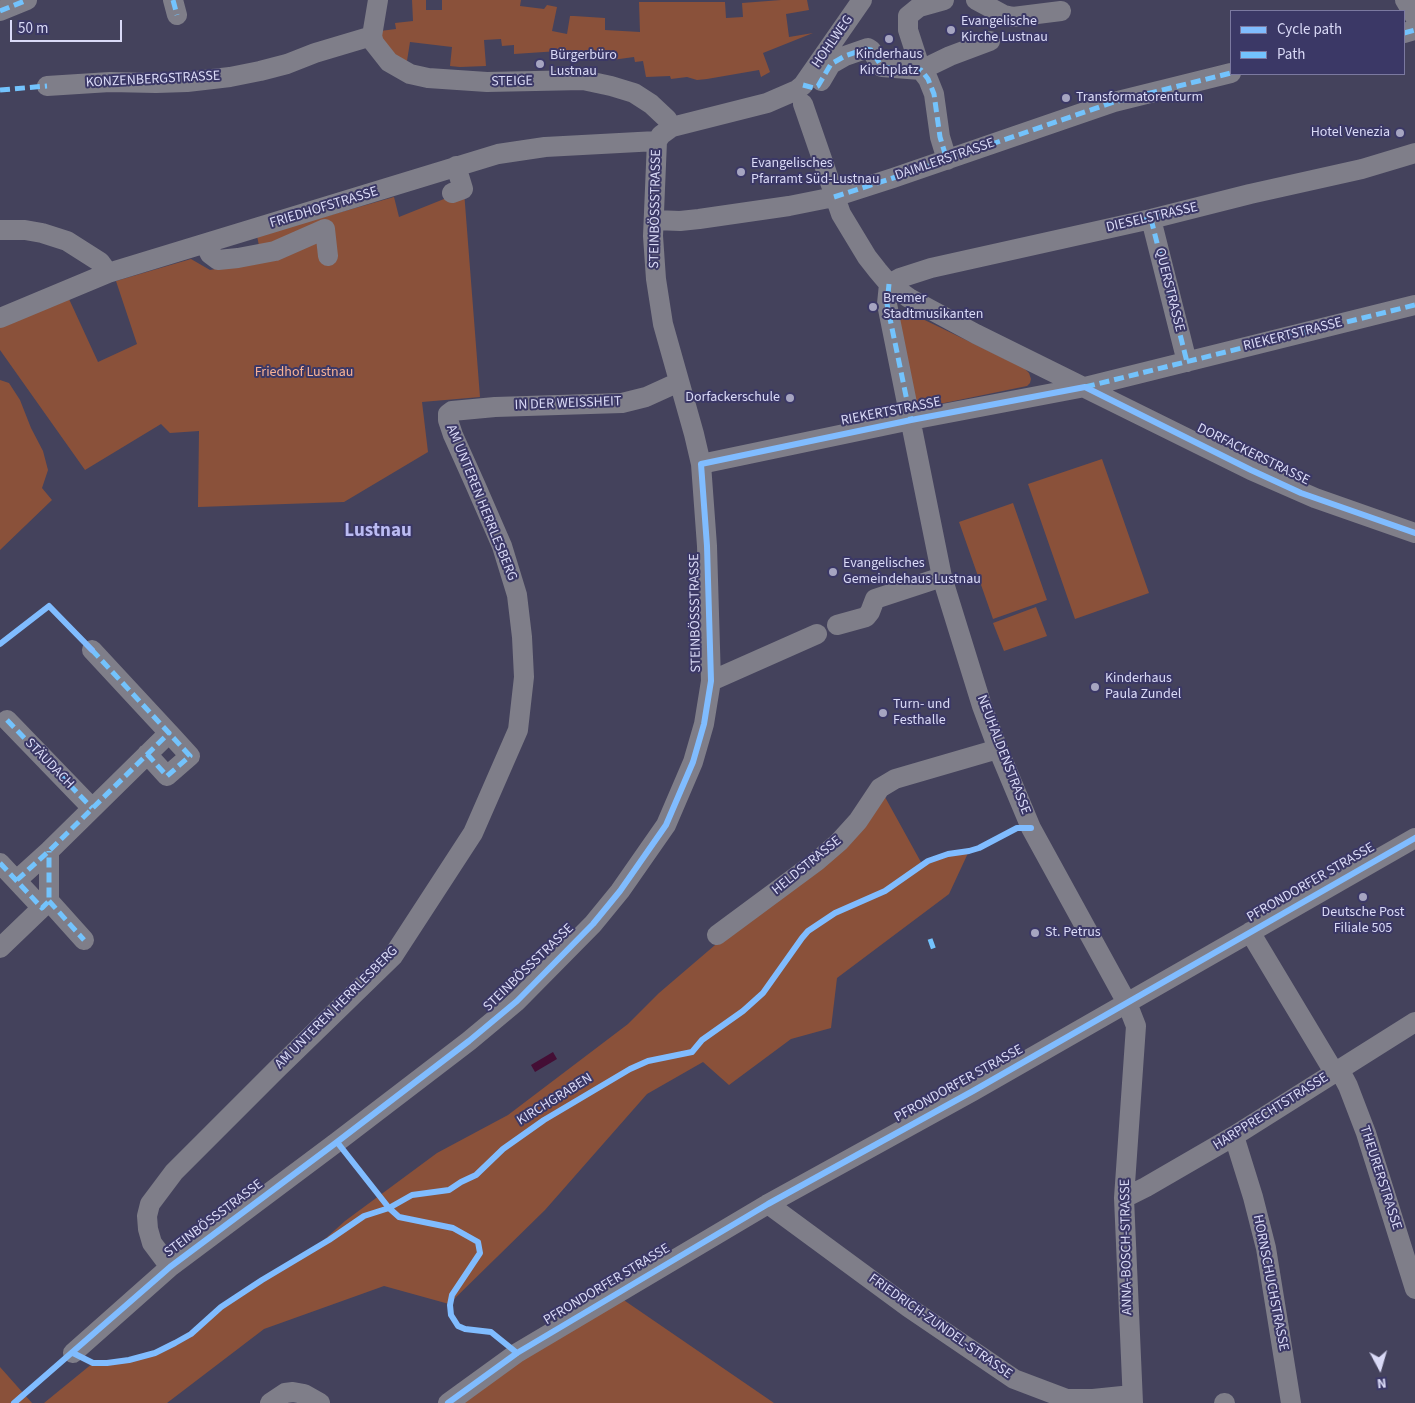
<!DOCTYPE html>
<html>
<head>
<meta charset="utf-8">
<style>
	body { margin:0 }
	#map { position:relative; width:1415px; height:1403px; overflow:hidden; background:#44425c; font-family:"Source Sans 3",sans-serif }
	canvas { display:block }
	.legend { position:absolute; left:1230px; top:10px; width:175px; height:65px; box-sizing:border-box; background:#3b3866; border:1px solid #7b79a0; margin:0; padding:6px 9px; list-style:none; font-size:15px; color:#dadaf7 }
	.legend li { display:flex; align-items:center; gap:10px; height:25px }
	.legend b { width:25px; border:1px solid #7b79a0 }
	.north { position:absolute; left:1355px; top:1343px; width:50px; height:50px; -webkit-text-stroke:4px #3b3866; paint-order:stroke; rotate:174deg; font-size:14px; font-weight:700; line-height:20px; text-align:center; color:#dadaf7 }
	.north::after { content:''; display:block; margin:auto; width:18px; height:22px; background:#dadaf7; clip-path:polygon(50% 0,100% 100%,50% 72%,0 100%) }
	.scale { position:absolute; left:10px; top:20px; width:112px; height:22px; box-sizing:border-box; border:2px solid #dadaf7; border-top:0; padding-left:6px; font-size:15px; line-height:18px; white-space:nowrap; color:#dadaf7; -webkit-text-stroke:4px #3b3866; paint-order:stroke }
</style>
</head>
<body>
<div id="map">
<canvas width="1415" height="1403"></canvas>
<ul class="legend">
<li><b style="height:6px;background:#80bcff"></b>Cycle path</li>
<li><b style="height:6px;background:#73c3fd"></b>Path</li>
</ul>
<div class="north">N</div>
<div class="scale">50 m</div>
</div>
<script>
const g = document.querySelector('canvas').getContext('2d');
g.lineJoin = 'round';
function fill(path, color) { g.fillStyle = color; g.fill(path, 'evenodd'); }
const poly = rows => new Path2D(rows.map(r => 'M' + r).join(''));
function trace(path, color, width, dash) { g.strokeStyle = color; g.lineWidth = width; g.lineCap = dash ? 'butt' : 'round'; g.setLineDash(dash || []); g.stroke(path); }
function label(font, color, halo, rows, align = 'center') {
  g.font = font + ' "Source Sans 3",sans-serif'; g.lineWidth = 4; g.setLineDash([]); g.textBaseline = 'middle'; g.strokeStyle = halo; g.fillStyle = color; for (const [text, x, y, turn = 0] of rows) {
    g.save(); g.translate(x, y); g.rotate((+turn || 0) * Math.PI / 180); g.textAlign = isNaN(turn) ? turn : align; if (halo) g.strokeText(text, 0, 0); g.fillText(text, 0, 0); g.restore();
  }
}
const green = poly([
	[412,0,426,0,426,10,442,10,442,0,521,0,520,6,544,9,547,5,557,7,552,31,567,34,570,16,574,16,605,18,605,30,640,32,639,2,725,2,726,18,743,17,742,3,781,0,807,0,809,10,786,14,789,37,813,33,763,53,770,72,761,77,759,70,707,79,697,80,687,77,671,79,670,76,646,77,643,61,635,62,634,57,612,60,612,52,598,52,597,55,566,56,560,56,559,51,514,54,514,45,502,46,501,39,484,40,486,66,460,67,450,66,452,47,410,42,407,61,398,60,383,44,380,31,396,29,395,23,413,21],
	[464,191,480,397,422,402,428,452,344,502,198,507,199,431,170,433,161,424,85,470,0,350,0,326,69,299,98,362,137,344,116,281,191,259,210,270,262,260,257,236,394,197,399,217],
	[906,311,1024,368,1029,373,1031,379,1030,383,1027,386,915,409,894,314],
	[0,380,9,383,20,400,31,428,43,451,48,470,42,488,52,500,0,550],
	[1102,459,1149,593,1075,619,1028,484],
	[1013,503,1047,600,993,619,959,522],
	[1036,607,1047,636,1004,651,993,623],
	[880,788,922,864,948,854,969,851,949,894,837,978,831,1028,791,1039,729,1085,703,1062,647,1094,545,1210,449,1304,384,1286,264,1329,167,1403,44,1403,93,1363,129,1360,155,1353,191,1334,221,1307,262,1280,316,1247,345,1221,437,1153,508,1115,628,1024,659,993,791,880],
	[612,1292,774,1403,448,1403],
	[0,1367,32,1403,0,1403]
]);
const water = poly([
	[553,1052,557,1059,535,1072,531,1065]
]);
const minor = poly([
	[173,0,177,15],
	[378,0,372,36,374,43,389,62,410,74,428,78,487,82,583,80,611,86,634,93,651,104,667,119,672,127],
	[944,0,919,7,908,16,908,30,921,70,950,56,990,41],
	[976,0,1004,15,1013,17,1061,11],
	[1405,0,1415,17],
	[0,11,27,0],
	[1404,33,1415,30],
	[821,81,831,64,845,56,868,48,871,50,882,67,921,70,928,79,934,94,940,137,947,160],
	[47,86,110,82,156,83,187,82,230,77,260,71,287,64,315,53,372,36],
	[803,104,841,214,867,257,878,271,889,284,909,298,976,334,1251,470,1315,498,1415,533],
	[452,193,463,189,456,166],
	[1151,219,1187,362],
	[654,220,680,221,699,219,789,206,834,197,893,178,1114,102,1231,73],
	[0,230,25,230,42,233,67,241,100,262,108,273],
	[205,244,210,254,218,260,238,258,275,251,325,229,328,256],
	[889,284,887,304,942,577,982,706,998,749,1031,828,1127,1003,1136,1026,1124,1198,1133,1403],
	[889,284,900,278,931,268,1151,219,1250,194,1362,169,1415,153],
	[0,318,108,273,498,154,545,147,657,141],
	[701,464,911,420,1085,387,1415,305],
	[837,625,866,617,870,612,875,599,942,577],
	[711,681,817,634],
	[7,720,92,808],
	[147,754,167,776,190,756,169,733],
	[0,863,42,908],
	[17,880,49,851,169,733,92,650],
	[49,901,84,940],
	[1250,932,1334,1072],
	[717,935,817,861,839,842,858,821,880,788,895,779,998,749],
	[0,948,49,901,49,851],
	[1339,1069,1348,1086,1366,1133,1415,1289],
	[1234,1136,1253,1197,1266,1248,1291,1403],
	[1124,1198,1146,1187,1234,1136,1415,1022],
	[768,1204,908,1307,1014,1379,1067,1399,1093,1399,1132,1395],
	[170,1267,152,1243,148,1229,147,1216,150,1204,174,1172,276,1070,393,956,473,833,518,730,524,677,522,637,517,595,502,546,475,484,453,435,448,420,448,414,452,411,495,407,622,403,646,397,679,382],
	[73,1353,170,1267,337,1142,469,1041,517,1001,593,924,620,891,666,825,693,762,704,724,711,681,707,546,701,464,694,434,663,324,656,279,653,236,657,141,661,135,672,127,767,103,797,90,803,85,862,0],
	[270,1403,285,1393,293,1392,304,1394,320,1403],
	[448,1403,517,1353,768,1204,973,1091,1415,838],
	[1224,1403,1225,1403]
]);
const quiet = poly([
	[173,0,177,15],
	[0,11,27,0],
	[1404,33,1415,30],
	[803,85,814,88,818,86,831,64,845,56,865,49,871,50,882,67,921,70,928,79,934,94,940,137,947,160],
	[0,90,47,86],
	[834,197,893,178,1114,102,1231,73],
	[1151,219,1187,362],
	[1140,221,1168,214],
	[889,284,887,304,911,420],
	[1085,387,1415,305],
	[7,720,92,808],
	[147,754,167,776,190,756,169,733],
	[0,863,42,908,49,901,49,851],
	[17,880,49,851,169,733,92,650],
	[49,901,84,940],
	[930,939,935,953]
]);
const cycleway = poly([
	[0,644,49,606,92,650],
	[337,1142,389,1208,399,1217,453,1228,478,1242,480,1253,452,1295,450,1305,451,1315,458,1326,465,1329,491,1332,517,1353],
	[73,1353,93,1363,107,1363,129,1360,155,1353,175,1343,191,1334,221,1307,262,1280,329,1240,364,1216,389,1208,412,1195,449,1190,461,1182,476,1175,503,1149,544,1120,630,1069,648,1061,692,1052,702,1040,743,1011,763,993,802,938,808,931,835,913,885,891,928,861,948,854,969,851,979,848,1017,828,1031,828],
	[14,1403,170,1267,337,1142,469,1041,517,1001,593,924,620,891,666,825,693,762,704,724,711,681,707,546,701,464,911,420,1085,387,1251,470,1301,493,1415,533],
	[448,1403,517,1353,768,1204,973,1091,1415,838]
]);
const markers = [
	[951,30,5,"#a6a5c1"],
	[889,39,5,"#a6a5c1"],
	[540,64,5,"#a6a5c1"],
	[1066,98,5,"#a6a5c1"],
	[1400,133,5,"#a6a5c1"],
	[741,172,5,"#a6a5c1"],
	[873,307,5,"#a6a5c1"],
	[790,398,5,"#a6a5c1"],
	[833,572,5,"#a6a5c1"],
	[1095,687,5,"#a6a5c1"],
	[883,713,5,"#a6a5c1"],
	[1363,897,5,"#a6a5c1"],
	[1035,933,5,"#a6a5c1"]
];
const poiNames = [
	["Evangelische",961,22],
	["Kirche Lustnau",961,38],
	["Kinderhaus",889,55,"center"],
	["Kirchplatz",889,71,"center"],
	["Bürgerbüro",550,56],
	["Lustnau",550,72],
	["Transformatorenturm",1076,98],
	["Hotel Venezia",1390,133,"right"],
	["Evangelisches",751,164],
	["Pfarramt Süd-Lustnau",751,180],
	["Bremer",883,299],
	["Stadtmusikanten",883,315],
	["Dorfackerschule",780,398,"right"],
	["Evangelisches",843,564],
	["Gemeindehaus Lustnau",843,580],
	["Kinderhaus",1105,679],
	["Paula Zundel",1105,695],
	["Turn- und",893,705],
	["Festhalle",893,721],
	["Deutsche Post",1363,913,"center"],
	["Filiale 505",1363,929,"center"],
	["St. Petrus",1045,933]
];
const streetNames = [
	["HOHLWEG",833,42,-55],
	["KONZENBERGSTRASSE",153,80,-3],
	["STEIGE",512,82,-1],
	["DAIMLERSTRASSE",945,160,-19],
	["FRIEDHOFSTRASSE",324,208,-17],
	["STEINBÖSSSTRASSE",656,209,-89],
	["DIESELSTRASSE",1152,218,-13],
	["QUERSTRASSE",1169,290,76],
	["RIEKERTSTRASSE",1293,335,-14],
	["IN DER WEISSHEIT",568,404,-2],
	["RIEKERTSTRASSE",891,412,-11],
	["DORFACKERSTRASSE",1253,455,26],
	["AM UNTEREN HERRLESBERG",481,503,68],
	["STEINBÖSSSTRASSE",696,613,-91],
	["NEUHALDENSTRASSE",1003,755,69],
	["STÄUDACH",49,764,46],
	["HELDSTRASSE",807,866,-39],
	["PFRONDORFER STRASSE",1311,883,-30],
	["STEINBÖSSSTRASSE",529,968,-44],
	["AM UNTEREN HERRLESBERG",337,1008,-45],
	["PFRONDORFER STRASSE",959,1084,-29],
	["KIRCHGRABEN",555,1100,-32],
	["HARPPRECHTSTRASSE",1271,1112,-32],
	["THEURERSTRASSE",1380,1178,72],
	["STEINBÖSSSTRASSE",214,1219,-37],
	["ANNA-BOSCH-STRASSE",1127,1247,-91],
	["HORNSCHUCHSTRASSE",1270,1283,79],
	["PFRONDORFER STRASSE",607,1285,-31],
	["FRIEDRICH-ZUNDEL-STRASSE",940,1327,35]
];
const parkNames = [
	["Friedhof Lustnau",304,373]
];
const districtNames = [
	["Lustnau",378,532]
];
fill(green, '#8a513a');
fill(water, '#440e35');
trace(minor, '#7f7e89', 20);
trace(quiet, '#73c3fd', 5, [10, 5]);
trace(cycleway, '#80bcff', 6);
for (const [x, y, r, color] of markers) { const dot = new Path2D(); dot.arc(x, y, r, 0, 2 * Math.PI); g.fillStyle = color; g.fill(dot); trace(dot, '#3b3866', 2); }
label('14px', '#dadaf7', '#3b3866', poiNames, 'left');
label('14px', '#dadaf7', '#3b3866', streetNames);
label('14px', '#f8b294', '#3b3866', parkNames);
label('bold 19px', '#bbbbf2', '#3b3866', districtNames);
</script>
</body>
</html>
